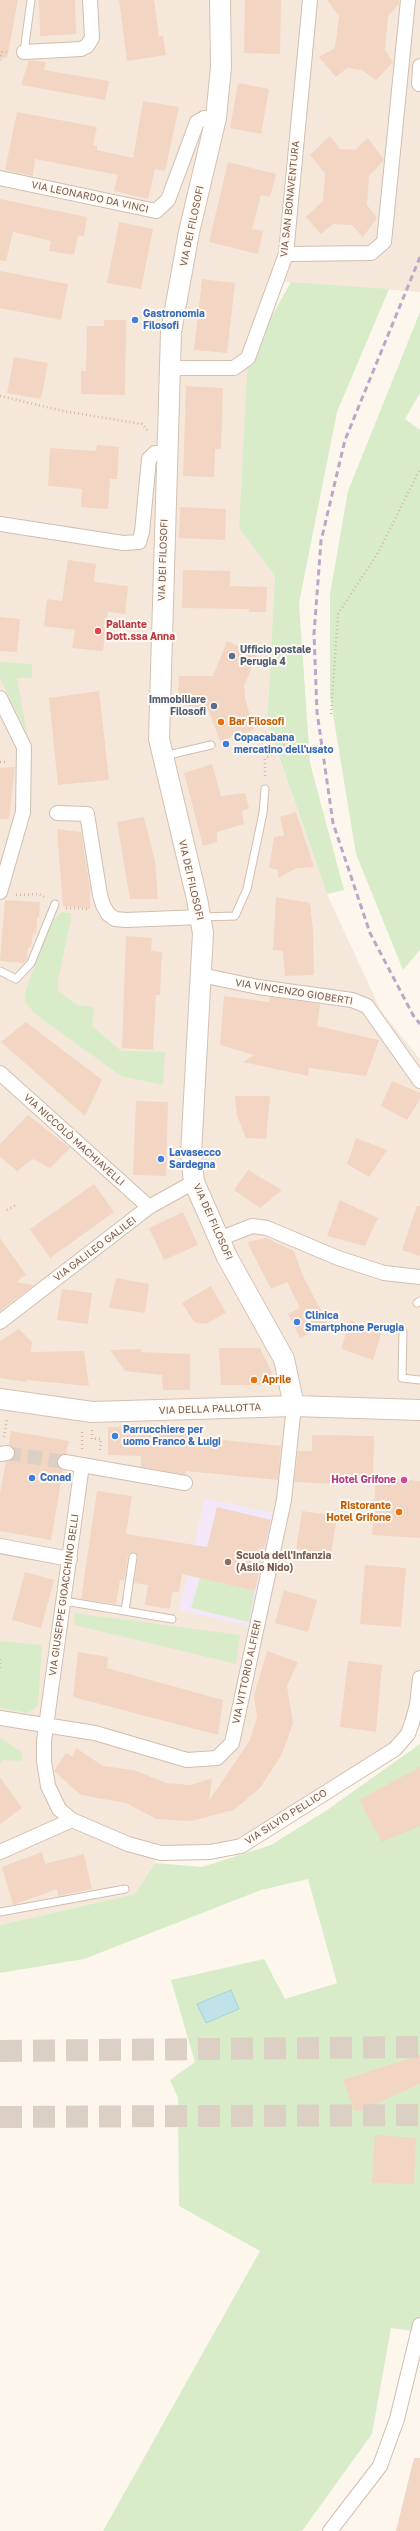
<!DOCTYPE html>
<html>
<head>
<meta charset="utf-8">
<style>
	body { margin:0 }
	canvas { display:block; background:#fdf6ec }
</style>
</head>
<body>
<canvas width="420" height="2531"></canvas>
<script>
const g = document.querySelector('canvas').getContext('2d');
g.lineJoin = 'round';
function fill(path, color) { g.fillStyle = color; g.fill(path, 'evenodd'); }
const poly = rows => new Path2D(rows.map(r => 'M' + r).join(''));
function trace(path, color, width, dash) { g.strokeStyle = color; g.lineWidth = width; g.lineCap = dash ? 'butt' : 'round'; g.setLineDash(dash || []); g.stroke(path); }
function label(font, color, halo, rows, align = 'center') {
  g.font = font + ' "Golos Text",sans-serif'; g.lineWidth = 4; g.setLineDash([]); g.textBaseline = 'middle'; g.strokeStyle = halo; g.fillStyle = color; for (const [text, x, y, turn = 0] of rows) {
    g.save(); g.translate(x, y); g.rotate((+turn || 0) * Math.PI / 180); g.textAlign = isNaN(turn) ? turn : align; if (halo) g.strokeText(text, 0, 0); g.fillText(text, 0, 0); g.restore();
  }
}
const residential = poly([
	[0,0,420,0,420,292,276,281,247,388,239,528,275,576,267,723,327,894,381,1011,420,1059,420,1678,417,1705,395,1749,241,1846,161,1853,135,1894,0,1925]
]);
const education = poly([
	[205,1498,277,1514,250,1626,179,1610]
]);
const green = poly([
	[291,282,389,289,337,412,299,603,310,763,344,890,327,894,267,722,275,576,239,528,248,358],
	[420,312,420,393,405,419,420,430,420,950,403,970,356,854,330,696,330,594,348,491],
	[0,662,32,664,32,678,17,678,27,733,0,678],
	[62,912,72,914,58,980,58,991,77,1005,94,1007,92,1026,121,1051,165,1052,163,1085,121,1076,34,1013,25,1001,26,990,50,922],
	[200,1578,255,1591,249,1622,191,1608],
	[74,1613,240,1635,236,1664,75,1625],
	[0,1641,42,1645,38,1705,28,1713,0,1708],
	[0,1738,23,1753,21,1761,4,1760,0,1764],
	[420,1744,420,2332,391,2328,372,2434,302,2531,103,2531,260,2251,179,2206,178,2098,170,2080,195,2062,171,1980,264,1959,285,1999,337,1983,308,1879,261,1890,84,1959,0,1973,0,1925,135,1894,155,1863,202,1867,271,1845,327,1810]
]);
const water = poly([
	[231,1990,239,2009,206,2023,197,2004,231,1990]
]);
const building = poly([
	[0,0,18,0,7,58,0,58],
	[39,0,75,0,76,34,40,36],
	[119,0,154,0,159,37,163,36,166,55,127,61],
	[245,0,281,0,280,54,244,53],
	[327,0,399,0,399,4,388,16,385,50,393,62,376,80,362,70,347,68,336,77,319,57,335,48,339,16],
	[29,60,46,62,44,70,109,81,105,100,21,85],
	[238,83,269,89,261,134,230,128],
	[143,101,179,107,165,171,155,169,148,199,114,191,118,175,35,159,33,176,5,170,17,112,97,127,93,145,97,146,97,150,133,158],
	[330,136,340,149,355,150,368,138,384,160,369,176,367,205,377,218,363,237,352,225,333,224,321,234,306,217,323,201,325,173,310,155],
	[228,162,276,174,270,197,261,195,252,229,263,231,258,254,209,242],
	[0,199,87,217,84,236,78,235,74,255,49,251,51,241,13,232,6,261,0,260],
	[119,222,153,229,141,289,107,283],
	[0,271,68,284,61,320,0,308],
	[202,279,235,283,227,353,194,350],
	[104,320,126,320,125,395,81,394,81,371,86,371,87,326,104,326],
	[14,357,48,363,41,399,7,393],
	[186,386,223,388,221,449,215,449,214,477,183,476],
	[97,445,119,447,117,479,110,479,108,509,81,507,82,489,48,486,50,448,96,451],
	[180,507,226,509,225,540,179,538],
	[68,560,96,564,94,582,128,586,125,614,108,612,103,651,72,648,75,630,44,626,47,599,62,601],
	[183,570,230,571,230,586,267,587,266,612,249,612,249,609,182,608],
	[0,617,20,619,17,652,0,651],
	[227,641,257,655,244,686,245,698,254,730,220,741,208,709,178,704,179,676,213,676],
	[99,691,109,780,58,785,49,698],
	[212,764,221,796,245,793,249,808,242,811,244,824,217,832,217,842,203,846,184,773],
	[15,767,9,819,0,819,0,768],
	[296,812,314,867,297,868,278,878,278,870,269,868,274,837,284,835,280,817],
	[144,817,155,861,158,899,130,899,117,822],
	[57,829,81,832,90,888,90,909,63,906],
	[276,897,310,903,313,930,314,975,285,976,283,951,273,950],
	[5,900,40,902,39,917,37,918,36,933,33,934,31,947,28,948,27,959,24,963,0,961],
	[126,936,152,938,151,951,162,952,160,995,156,995,153,1050,122,1048],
	[224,996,269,1002,270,997,320,1004,317,1026,379,1040,366,1076,309,1068,308,1076,243,1062,254,1055,220,1045],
	[26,1022,102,1080,85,1116,1,1042],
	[392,1081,420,1093,420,1099,407,1120,381,1106],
	[235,1096,270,1096,266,1139,246,1138,237,1116],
	[136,1101,168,1102,166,1176,133,1175],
	[28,1115,70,1148,50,1168,33,1159,17,1171,0,1157,0,1144],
	[356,1138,387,1150,369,1177,347,1164],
	[248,1170,282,1190,260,1208,234,1190],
	[94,1184,114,1212,50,1258,30,1229],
	[340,1200,378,1218,365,1246,327,1236],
	[417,1206,420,1206,420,1256,402,1250],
	[183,1212,198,1245,164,1260,149,1228],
	[0,1238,26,1275,16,1282,34,1285,0,1311],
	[266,1238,294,1251,303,1276,328,1324,300,1338,288,1314,300,1308,287,1282,271,1289,247,1242],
	[116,1278,149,1284,145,1313,109,1308],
	[211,1286,226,1313,206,1324,194,1322,182,1303],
	[62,1289,92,1293,88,1324,57,1320],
	[350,1321,382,1331,373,1360,341,1349],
	[19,1329,32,1342,31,1352,84,1351,89,1386,26,1380,26,1382,0,1378,0,1341],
	[219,1348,260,1348,272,1373,266,1385,221,1385],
	[141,1349,141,1352,190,1354,190,1390,163,1390,162,1375,125,1371,110,1350],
	[108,1427,186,1427,186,1436,281,1446,278,1480,186,1471,186,1475,141,1467,141,1456,108,1455],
	[11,1431,69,1441,66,1454,62,1454,57,1460,57,1465,63,1470,51,1540,0,1531,0,1493,6,1462,13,1459,15,1452,9,1445],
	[312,1435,374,1436,373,1479,338,1478,337,1484,294,1482,298,1451,312,1451],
	[376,1478,420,1481,420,1538,372,1535],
	[97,1491,132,1496,126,1534,207,1547,217,1507,271,1520,255,1591,182,1574,179,1592,172,1592,170,1609,145,1605,148,1585,134,1583,138,1557,133,1552,128,1556,124,1581,120,1580,116,1604,81,1599],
	[302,1511,337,1516,331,1554,296,1549],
	[365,1565,406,1568,401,1627,360,1624],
	[25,1572,54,1580,41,1628,12,1620],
	[284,1590,317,1600,308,1632,275,1623],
	[267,1651,298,1662,287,1686,293,1723,282,1754,260,1788,234,1810,191,1821,156,1819,126,1803,81,1795,54,1771,66,1753,73,1757,76,1748,103,1766,134,1770,166,1783,191,1785,212,1778,209,1801,250,1740,257,1717,254,1696],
	[78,1652,108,1657,107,1668,223,1700,218,1735,73,1697],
	[348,1661,382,1665,376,1732,340,1727],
	[420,1767,420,1826,382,1842,359,1800],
	[0,1777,22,1808,0,1824],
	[42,1852,45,1864,84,1854,92,1889,58,1896,57,1889,13,1905,2,1867],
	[420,2055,420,2084,360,2111,354,2111,343,2080],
	[375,2135,416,2138,414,2184,372,2183],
	[414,2458,420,2458,420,2531,396,2531]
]);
const streetTunnel = poly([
	[7,1453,65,1462]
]);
const highwayTunnel = poly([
	[0,2051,420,2047],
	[0,2117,420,2115]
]);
const path = poly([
	[0,60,2,52,9,52],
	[0,396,63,411,142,424,149,432],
	[331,714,338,614,379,551,420,469],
	[0,762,8,762],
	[265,776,265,759,286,744],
	[16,895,39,894,44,897],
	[66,908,87,909],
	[7,1210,16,1205],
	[92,1430,92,1439,101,1439,100,1453],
	[4,1437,7,1419],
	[82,1449,82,1430],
	[0,1659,0,1668]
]);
const lane = poly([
	[24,52,31,0],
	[164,756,211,745],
	[201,917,235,916,247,889,263,813,265,789],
	[0,971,16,979,31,963,55,904],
	[417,1303,420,1301],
	[403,1332,402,1378,420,1380],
	[64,1601,125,1611,133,1557],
	[125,1611,172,1619],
	[0,1912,125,1889]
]);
const street = poly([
	[24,52,81,49,87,46,92,38,90,0],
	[419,84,420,66],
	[0,178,156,211,168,200,197,122,204,118,216,118],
	[286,254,371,253,384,242,408,0],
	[170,368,234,368,248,358,286,254,310,0],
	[0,524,123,543,139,542,142,532,149,459,155,453,166,453],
	[0,698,24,747,23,812,0,892],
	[57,813,87,814,100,895,103,905,108,914,115,919,126,920,201,917],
	[201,975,258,987,352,1000,367,1006,420,1081],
	[0,1073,149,1207],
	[219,1239,252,1226,267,1228,338,1258,384,1273,420,1277],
	[0,1322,149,1207,194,1182],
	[0,1454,7,1453],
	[65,1462,185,1483],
	[0,1546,70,1559],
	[0,1718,95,1733,187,1760,217,1758,232,1743,284,1500,294,1406],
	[72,1820,128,1844,161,1853,210,1852,241,1846,395,1749,408,1734,412,1723,417,1705,420,1678],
	[0,1852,72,1820,59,1809,48,1786,44,1761,44,1741,82,1465],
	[330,2531,380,2466,397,2419,420,2325]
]);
const secondary = poly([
	[220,0,221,67,216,118,189,232,171,332,159,739,197,899,203,933,191,1154,194,1182,227,1257,284,1359,294,1406],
	[0,1399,92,1412,294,1406,420,1410]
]);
const rail = poly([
	[420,257,345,440,321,541,314,634,317,712,333,823,370,933,413,1015,420,1024]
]);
const markers = [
	[135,320,4,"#3f7fe0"],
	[98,631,4,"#e0444e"],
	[232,656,4,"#5c6f8a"],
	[214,706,4,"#5c6f8a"],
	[221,722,4,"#e8710a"],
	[226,744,4,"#3f7fe0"],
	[161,1159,4,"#3f7fe0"],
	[297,1322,4,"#3f7fe0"],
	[254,1380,4,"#e8710a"],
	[115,1436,4,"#3f7fe0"],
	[32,1478,4,"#3f7fe0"],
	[404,1480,4,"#d1479c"],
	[399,1512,4,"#e8710a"],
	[228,1562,4,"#8d6e63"]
];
const streetNames = [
	["VIA LEONARDO DA VINCI",90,197,12],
	["VIA SAN BONAVENTURA",290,199,-84],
	["VIA DEI FILOSOFI",192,226,-78],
	["VIA DEI FILOSOFI",163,560,-88],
	["VIA DEI FILOSOFI",191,880,77],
	["VIA VINCENZO GIOBERTI",294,992,9],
	["VIA NICCOLÒ MACHIAVELLI",74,1140,42],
	["VIA DEI FILOSOFI",213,1222,66],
	["VIA GALILEO GALILEI",95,1249,-37],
	["VIA DELLA PALLOTTA",210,1409,-2],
	["VIA GIUSEPPE GIOACCHINO BELLI",64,1595,-82],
	["VIA VITTORIO ALFIERI",247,1672,-78],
	["VIA SILVIO PELLICO",286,1817,-32]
];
const shopNames = [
	["Gastronomia",143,314],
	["Filosofi",143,326],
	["Copacabana",234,738],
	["mercatino dell'usato",234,750],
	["Lavasecco",169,1153],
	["Sardegna",169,1165],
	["Clinica",305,1316],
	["Smartphone Perugia",305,1328],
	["Parrucchiere per",123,1430],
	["uomo Franco & Luigi",123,1442],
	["Conad",40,1478]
];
const healthNames = [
	["Pallante",106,625],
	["Dott.ssa Anna",106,637]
];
const serviceNames = [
	["Ufficio postale",240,650],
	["Perugia 4",240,662],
	["Immobiliare",206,700,"right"],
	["Filosofi",206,712,"right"]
];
const foodNames = [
	["Bar Filosofi",229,722],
	["Aprile",262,1380],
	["Ristorante",391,1506,"right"],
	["Hotel Grifone",391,1518,"right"]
];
const hotelNames = [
	["Hotel Grifone",396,1480]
];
const educationNames = [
	["Scuola dell'Infanzia",236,1556],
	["(Asilo Nido)",236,1568]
];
fill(residential, '#f5e8da');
fill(education, '#f3e8fa');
fill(green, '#d8ecc9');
fill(water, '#bfe3e8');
trace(water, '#a5d3da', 1);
fill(building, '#f3d5c3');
trace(streetTunnel, '#dcd0c4', 14, [14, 7]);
trace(highwayTunnel, '#dcd0c4', 22, [22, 11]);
trace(lane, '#d1beb0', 9);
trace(street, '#d1beb0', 16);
trace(secondary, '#d6c0b0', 22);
trace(path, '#d9b8a5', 2.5, [1, 3]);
trace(lane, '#fff', 7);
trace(street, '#fff', 14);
trace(secondary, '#fff', 20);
trace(rail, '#b9a8c9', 3, [6, 4]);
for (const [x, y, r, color] of markers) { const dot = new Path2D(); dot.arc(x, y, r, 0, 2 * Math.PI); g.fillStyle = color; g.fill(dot); trace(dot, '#fffaf3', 1.5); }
label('10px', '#7a5c4d', '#fffaf3', streetNames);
label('bold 10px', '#366cbe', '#fffaf3', shopNames, 'left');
label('bold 10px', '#be3a42', '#fffaf3', healthNames, 'left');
label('bold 10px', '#4e5e75', '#fffaf3', serviceNames, 'left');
label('bold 10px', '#c56008', '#fffaf3', foodNames, 'left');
label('bold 10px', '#b23c85', '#fffaf3', hotelNames, 'right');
label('bold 10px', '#785e54', '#fffaf3', educationNames, 'left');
</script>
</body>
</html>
